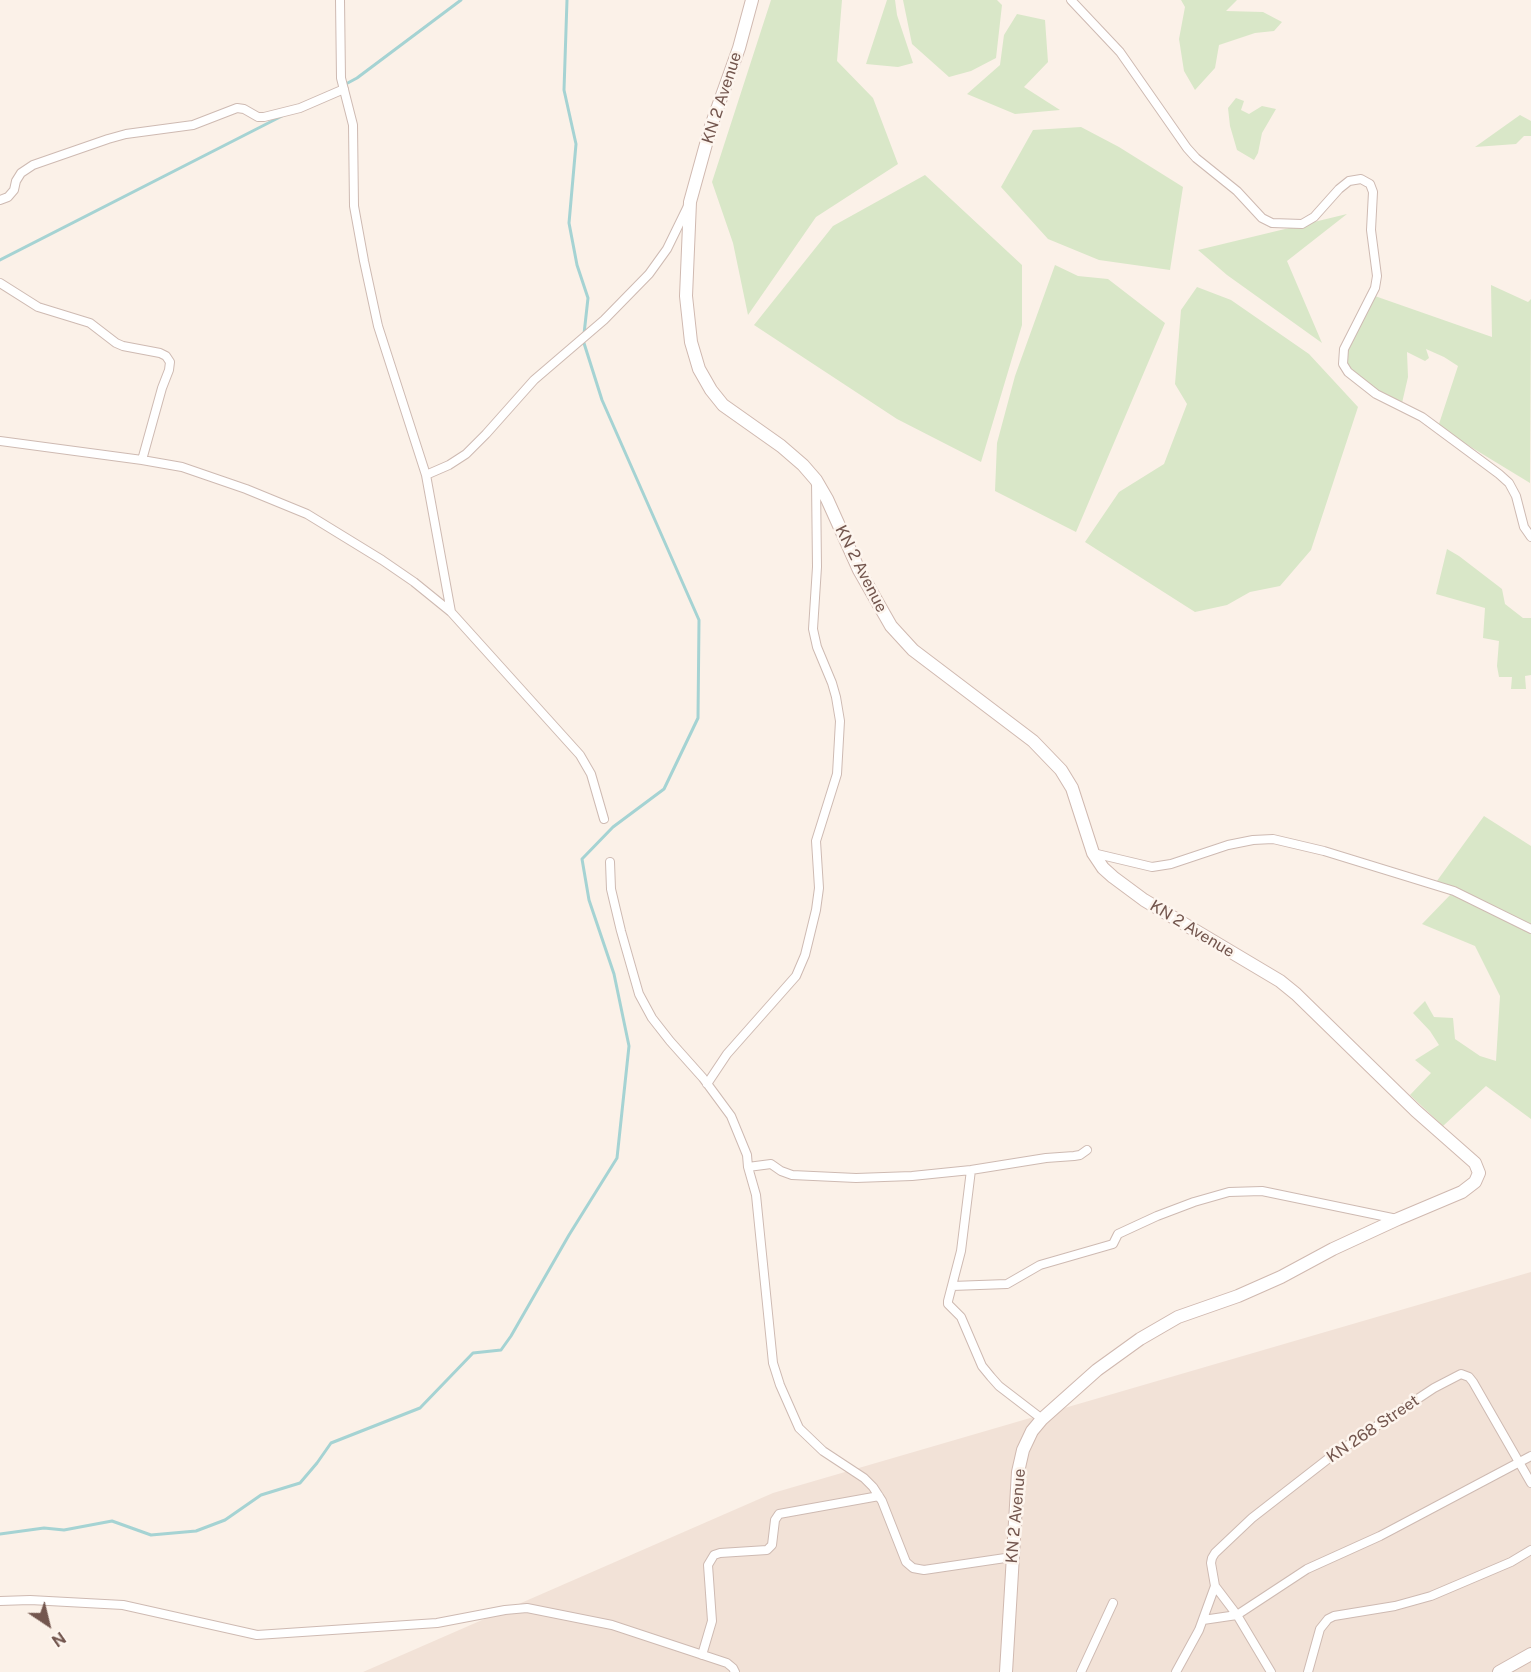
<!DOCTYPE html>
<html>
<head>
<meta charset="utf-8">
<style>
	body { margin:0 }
	#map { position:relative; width:1531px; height:1672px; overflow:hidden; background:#fbf1e8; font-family:"Public Sans",sans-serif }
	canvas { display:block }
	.north { position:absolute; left:18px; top:1594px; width:60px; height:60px; -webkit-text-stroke:4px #fdf5ee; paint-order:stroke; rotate:145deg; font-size:16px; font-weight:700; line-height:24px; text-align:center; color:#73564e }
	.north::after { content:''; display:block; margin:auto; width:21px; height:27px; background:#73564e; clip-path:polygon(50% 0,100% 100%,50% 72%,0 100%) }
</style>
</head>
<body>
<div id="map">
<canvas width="1531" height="1672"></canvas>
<div class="north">N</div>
</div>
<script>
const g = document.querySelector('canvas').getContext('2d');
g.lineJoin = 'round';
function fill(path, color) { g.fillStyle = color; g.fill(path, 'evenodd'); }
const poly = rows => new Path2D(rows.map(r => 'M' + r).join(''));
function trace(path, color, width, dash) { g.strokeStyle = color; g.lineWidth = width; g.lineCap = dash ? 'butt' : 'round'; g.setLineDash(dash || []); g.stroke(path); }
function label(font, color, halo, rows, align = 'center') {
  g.font = font + ' "Public Sans",sans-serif'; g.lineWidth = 5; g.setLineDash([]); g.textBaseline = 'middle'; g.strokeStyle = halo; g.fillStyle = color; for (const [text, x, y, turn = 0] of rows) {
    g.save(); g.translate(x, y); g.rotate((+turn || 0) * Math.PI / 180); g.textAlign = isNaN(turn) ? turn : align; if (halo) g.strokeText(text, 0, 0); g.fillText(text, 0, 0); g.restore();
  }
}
const residential = poly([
	[1531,1272,1531,1672,363,1672,773,1493]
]);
const green = poly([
	[771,0,842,0,837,61,873,98,898,164,816,217,748,315,733,243,712,182],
	[887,0,895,0,897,15,913,63,898,67,866,64],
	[903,0,997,0,1002,5,996,58,971,71,949,77,912,44],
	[1181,0,1237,0,1226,11,1263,12,1282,22,1274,31,1255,33,1219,45,1215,68,1195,90,1184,71,1179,39,1185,7],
	[1017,14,1045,20,1048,62,1024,87,1060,110,1015,114,967,94,1000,65,1004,35],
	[1236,98,1244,101,1241,110,1249,114,1262,106,1276,109,1262,133,1258,153,1254,160,1237,150,1230,126,1228,108],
	[1520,115,1531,121,1531,136,1524,136,1516,144,1475,147],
	[1081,127,1119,147,1183,187,1170,270,1099,260,1048,239,1001,187,1033,130],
	[925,175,1022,265,1022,325,981,462,897,419,754,325,833,226],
	[1347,214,1287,261,1322,343,1227,275,1198,250],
	[1055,265,1078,276,1108,279,1165,323,1076,532,995,491,997,443,1015,376],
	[1491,285,1528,302,1531,299,1530,483,1438,427,1458,366,1444,357,1426,349,1429,358,1425,361,1407,352,1408,377,1402,403,1374,392,1346,365,1345,347,1372,295,1492,337],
	[1197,287,1231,300,1309,354,1358,407,1311,550,1280,586,1250,592,1227,605,1195,612,1085,542,1119,492,1164,464,1187,404,1175,384,1181,310],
	[1447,549,1459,556,1502,589,1505,604,1523,618,1531,618,1531,675,1525,676,1526,689,1511,689,1512,677,1499,677,1497,666,1499,641,1483,638,1485,608,1436,594],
	[1484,816,1531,846,1531,1119,1486,1086,1443,1126,1410,1095,1431,1073,1415,1060,1439,1045,1430,1031,1413,1013,1425,1001,1434,1017,1453,1018,1455,1039,1480,1056,1496,1061,1500,996,1475,946,1422,924,1453,892,1434,885]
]);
const stream = poly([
	[567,0,564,90,576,144,569,223,577,265,588,298,584,334],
	[344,85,357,78,461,0],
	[0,260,282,116],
	[0,1534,44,1528,64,1530,112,1521,151,1535,196,1531,225,1520,261,1495,300,1483,317,1463,331,1443,420,1408,473,1353,501,1350,511,1336,569,1235,617,1158,629,1046,614,974,589,900,582,859,613,827,664,789,698,718,699,620,602,400,583,340]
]);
const street = poly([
	[340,0,341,78,353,125,354,206,364,261,378,326,426,475,451,612,580,755,591,774,604,819],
	[1071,0,1120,52,1187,148,1196,158,1237,191,1262,218,1272,223,1302,224,1314,217,1339,189,1349,181,1361,179,1370,184,1373,192,1371,230,1377,276,1375,288,1344,349,1343,364,1348,372,1376,394,1422,417,1499,474,1509,483,1516,496,1524,527,1531,537],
	[0,200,8,197,14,190,16,181,21,173,33,165,108,139,126,134,193,125,237,108,244,109,258,117,264,117,300,108,344,89],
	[0,283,38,307,90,323,116,343,123,346,160,353,166,356,170,362,169,370,162,388,142,460],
	[0,441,142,460,182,467,246,489,307,514,382,560,414,582,451,612],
	[426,475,449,465,466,454,486,434,534,380,604,320,649,274,667,249,688,206],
	[1093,853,1152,867,1171,864,1228,845,1253,840,1273,839,1324,851,1454,891,1531,929],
	[610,862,611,889,621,931,639,994,652,1018,670,1041,703,1078,731,1116,747,1155,748,1167,756,1195,773,1363,780,1385,799,1428,823,1451,864,1478,873,1487,882,1501,906,1562,913,1568,924,1570,1012,1557],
	[707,1084,727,1054,796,976,805,955,816,910,819,888,816,841,837,774,840,721,836,697,832,683,817,647,813,629,817,567,816,481],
	[748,1167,771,1164,781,1171,792,1175,856,1178,912,1176,971,1170,1046,1158,1074,1156,1080,1155,1087,1150],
	[971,1170,961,1251,948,1301,948,1304,961,1317,982,1366,991,1377,999,1386,1042,1419],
	[952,1286,1007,1284,1040,1265,1113,1244,1118,1234,1157,1216,1194,1202,1229,1192,1262,1191,1397,1219],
	[0,1601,30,1600,123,1605,257,1635,437,1623,505,1610,527,1608,612,1625,727,1663,733,1668,735,1672],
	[1203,1620,1237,1615,1307,1569,1380,1536,1531,1456],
	[702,1655,712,1621,708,1565,714,1555,720,1553,767,1550,772,1545,775,1520,779,1514,879,1496],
	[1081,1672,1113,1603],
	[1176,1672,1199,1630,1215,1586],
	[1271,1672,1237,1615,1215,1586,1211,1563,1212,1558,1215,1553,1252,1518,1333,1455,1434,1388,1461,1374,1469,1377,1473,1382,1531,1483],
	[1308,1672,1320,1629,1328,1619,1334,1616,1395,1606,1431,1596,1511,1562,1531,1550]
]);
const secondary = poly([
	[752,0,739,48,711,126,690,202,686,296,691,342,699,369,711,390,723,405,781,446,803,465,816,480,827,499,859,570,891,626,913,650,1033,741,1061,770,1072,788,1093,853,1103,868,1113,877,1144,900,1280,981,1296,994,1416,1111,1475,1163,1479,1173,1475,1182,1462,1192,1398,1219,1333,1249,1281,1277,1238,1296,1178,1317,1140,1339,1097,1370,1042,1419,1032,1431,1023,1450,1018,1472,1006,1672],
	[1499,1672,1531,1654]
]);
const streetNames = [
	["KN 2 Avenue",722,98,-72],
	["KN 2 Avenue",861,569,63],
	["KN 2 Avenue",1192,929,31],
	["KN 268 Street",1373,1429,-34],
	["KN 2 Avenue",1016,1516,-85]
];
fill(residential, '#f2e2d7');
fill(green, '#d9e7c8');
trace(stream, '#a5d3d3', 3);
trace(street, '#cebab2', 10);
trace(secondary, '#d0b9b0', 14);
trace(street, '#fff', 8);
trace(secondary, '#fff', 12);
label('16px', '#73564e', '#fdf5ee', streetNames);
</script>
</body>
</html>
